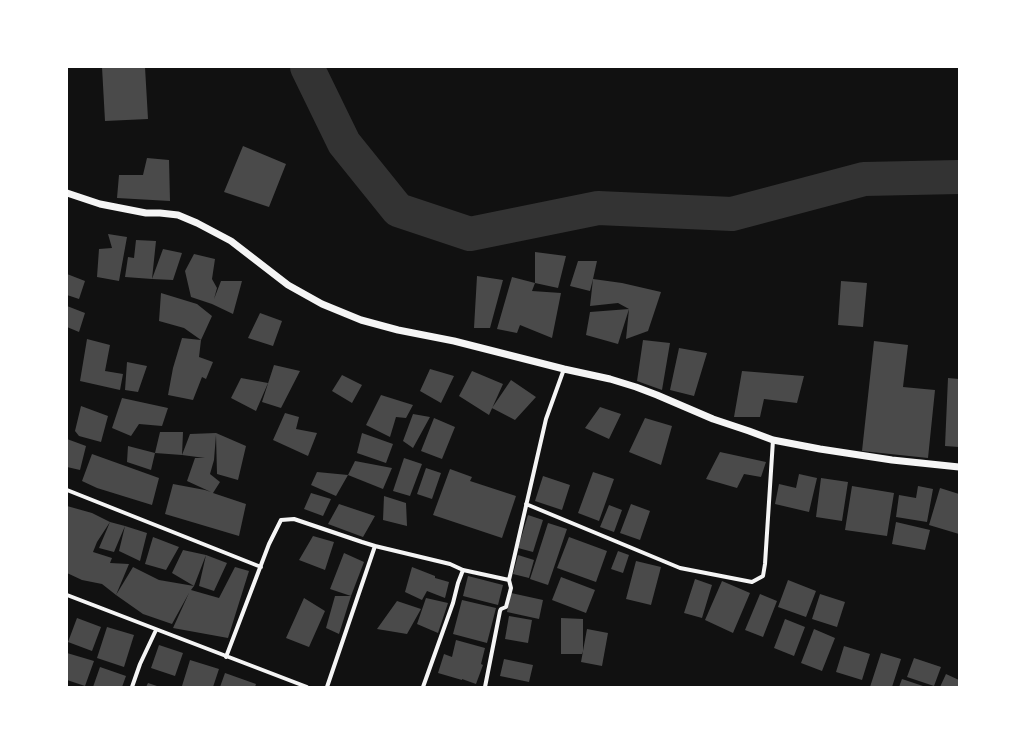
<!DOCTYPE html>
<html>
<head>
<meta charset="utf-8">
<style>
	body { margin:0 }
	#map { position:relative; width:1026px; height:754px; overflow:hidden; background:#111; font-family:"Zilla Slab",serif }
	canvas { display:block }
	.frame { position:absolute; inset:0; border:68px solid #fff; pointer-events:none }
</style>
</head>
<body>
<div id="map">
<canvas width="1026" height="754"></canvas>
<div class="frame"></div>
</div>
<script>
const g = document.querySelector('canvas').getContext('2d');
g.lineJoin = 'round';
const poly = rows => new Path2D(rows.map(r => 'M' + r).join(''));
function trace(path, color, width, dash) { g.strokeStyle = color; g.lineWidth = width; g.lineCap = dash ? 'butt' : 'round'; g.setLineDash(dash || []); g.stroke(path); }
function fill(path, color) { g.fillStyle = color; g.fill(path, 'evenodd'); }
const river = poly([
	[307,67,344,143,398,210,470,234,598,208,732,214,864,179,959,177]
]);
const building = poly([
	[102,67,145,67,148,119,105,121],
	[243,146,286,164,269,207,224,192],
	[147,158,169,160,170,201,117,198,119,175,143,175],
	[108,234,127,237,119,281,97,277,99,249,112,248],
	[136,240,156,241,152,279,163,249,182,253,173,280,152,279,125,277,128,257,134,258],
	[535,252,566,256,558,288,535,283],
	[194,254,215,259,212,279,217,288,214,299,221,281,242,281,233,314,212,304,191,297,185,271],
	[578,261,597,261,593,279,622,283,661,292,648,331,626,339,629,309,618,303,590,306,593,279,590,291,570,286],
	[67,274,85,281,79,299,67,295],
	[477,276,503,280,490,328,474,328],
	[512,277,535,283,532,291,561,293,552,338,520,325,517,333,497,329],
	[841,281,867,283,863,327,838,325],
	[161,293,197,304,212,316,201,340,184,328,159,321],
	[67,306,85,313,79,332,67,327],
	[629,309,618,344,586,335,590,312],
	[260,313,282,321,273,346,248,338],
	[182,338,201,340,199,357,213,362,206,379,202,377,193,400,168,395,173,368],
	[87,339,110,345,105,371,123,374,120,390,80,381],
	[643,340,670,343,662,390,637,381],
	[874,341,908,345,903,387,935,390,928,458,862,451],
	[679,348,707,353,694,396,670,390],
	[127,362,147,366,138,392,125,390],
	[274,365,300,371,281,408,262,402],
	[430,369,454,376,441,403,420,391],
	[472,371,503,384,489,415,459,396],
	[742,371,804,376,797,403,764,399,760,417,734,417],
	[342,375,362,385,352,403,332,391],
	[241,378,268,383,256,411,231,398],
	[948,378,959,379,959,447,945,446],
	[511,380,536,397,515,420,492,408],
	[381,395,413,405,406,418,396,417,390,437,366,425],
	[122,398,168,408,162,426,139,424,131,436,112,428],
	[81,406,108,416,101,442,79,436,75,431],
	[600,407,621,414,609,439,585,428],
	[285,413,299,417,296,429,317,433,308,456,273,440],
	[413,414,430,417,413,448,403,441],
	[434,418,455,427,442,459,421,451],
	[645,418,672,426,661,465,629,452],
	[160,432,183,432,182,455,155,453],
	[216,433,246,446,238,480,217,474,216,435,214,460,210,474,220,482,213,493,246,504,239,536,165,514,173,484,205,490,211,492,187,481,195,458,205,458,182,455,190,434],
	[362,433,393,444,386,463,357,453],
	[67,439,86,446,80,470,67,467],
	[128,446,155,453,151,470,127,462],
	[720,452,766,462,761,477,744,474,737,488,706,479],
	[92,454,159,478,152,505,97,488,82,481],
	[404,458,422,464,410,496,393,491],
	[355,461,392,468,383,489,348,475],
	[426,468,441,473,432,499,417,494],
	[450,469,472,477,470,481,516,496,502,538,433,515],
	[317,472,348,475,336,496,311,485],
	[593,472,614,479,599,521,578,513],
	[799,474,817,478,809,512,775,504,779,484,796,488],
	[543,476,570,485,562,510,535,501],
	[821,478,848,482,842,521,816,517],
	[852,486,894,493,887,536,845,530],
	[918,486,933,489,927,522,896,517,899,495,916,498],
	[940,488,959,494,959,534,929,525],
	[311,493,331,499,323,516,304,509],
	[384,496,406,503,407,526,383,520],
	[339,504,375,516,363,537,328,524],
	[631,504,650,511,640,540,620,533],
	[609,505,622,510,614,532,600,527],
	[67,506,92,513,110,522,125,526,114,552,99,548,110,522,97,542,93,552,112,558,110,563,129,564,116,595,102,584,82,580,67,573],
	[528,515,543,520,533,552,518,548],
	[896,522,930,530,925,550,892,544],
	[548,523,567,529,548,585,530,579],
	[125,526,147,533,140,561,119,551],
	[313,536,334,542,325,570,299,560],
	[153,537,179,547,166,570,145,564],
	[569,537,607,551,596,582,557,568],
	[183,550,206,555,227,563,214,591,199,586,206,555,194,586,191,590,219,598,235,567,249,571,228,638,173,628,189,593,172,624,143,614,116,595,133,567,159,580,194,586,172,573],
	[618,551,629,555,623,573,611,569],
	[344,553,364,562,351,596,330,589],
	[518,555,534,560,529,578,513,574],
	[636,561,661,567,651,605,626,599],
	[412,567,435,576,435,578,449,582,445,598,427,591,422,600,405,592],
	[468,576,503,585,498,605,463,596],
	[561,577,595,590,586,613,552,600],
	[695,579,712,585,702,618,684,613],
	[788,580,816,591,806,617,778,607],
	[722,581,750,593,733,633,705,620],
	[511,593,543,600,539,619,507,612],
	[760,594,777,601,763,637,745,630],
	[820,594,845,602,837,627,812,619],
	[335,596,351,596,339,634,326,628],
	[304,598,325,611,309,647,286,638],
	[426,598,448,603,438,633,417,624],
	[462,600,496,608,487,643,453,634],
	[397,601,421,609,407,634,377,629],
	[509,616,532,620,528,643,505,639],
	[77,618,101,627,92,651,68,642],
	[561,618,583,619,583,654,561,654],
	[785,619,805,627,794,656,774,648],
	[107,627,134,635,124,667,97,658],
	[587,629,608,633,602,666,581,662],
	[814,629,835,638,822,671,801,663],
	[456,640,485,648,481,664,483,665,476,684,462,679,462,680,438,673,444,654,452,657],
	[159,645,183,653,175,676,151,668],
	[844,646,870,654,862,680,836,672],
	[67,653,94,661,85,686,67,680],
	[881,653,901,659,892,687,870,687],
	[914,658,941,667,934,686,907,677],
	[504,659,533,665,529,682,500,676],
	[190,660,219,669,213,687,182,686],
	[100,667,126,676,122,687,93,687],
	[225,673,256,684,255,687,220,687],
	[946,674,959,680,959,687,940,687],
	[902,679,926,687,899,687],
	[148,683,160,687,146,687]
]);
const minor = poly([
	[67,490,261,567],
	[526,504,680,568,752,582,763,576,765,564,773,440],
	[463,570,509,580,511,588,506,607,501,609,500,611,485,687],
	[509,580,546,419,564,369],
	[67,595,307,687],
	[226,657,269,544,281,520,294,519,362,542,375,546,450,564,463,570,458,583,453,603,423,687],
	[132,687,140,664,156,630],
	[327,687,375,546]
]);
const tertiary = poly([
	[67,193,100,204,146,213,160,213,178,215,197,223,231,241,288,285,322,304,361,320,398,330,454,341,564,369,610,379,636,387,657,395,713,419,749,431,773,440,820,449,892,460,959,467]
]);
trace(river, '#333', 34);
fill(building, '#4a4a4a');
trace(minor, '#f5f5f5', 4);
trace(tertiary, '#f5f5f5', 7);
</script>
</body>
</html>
